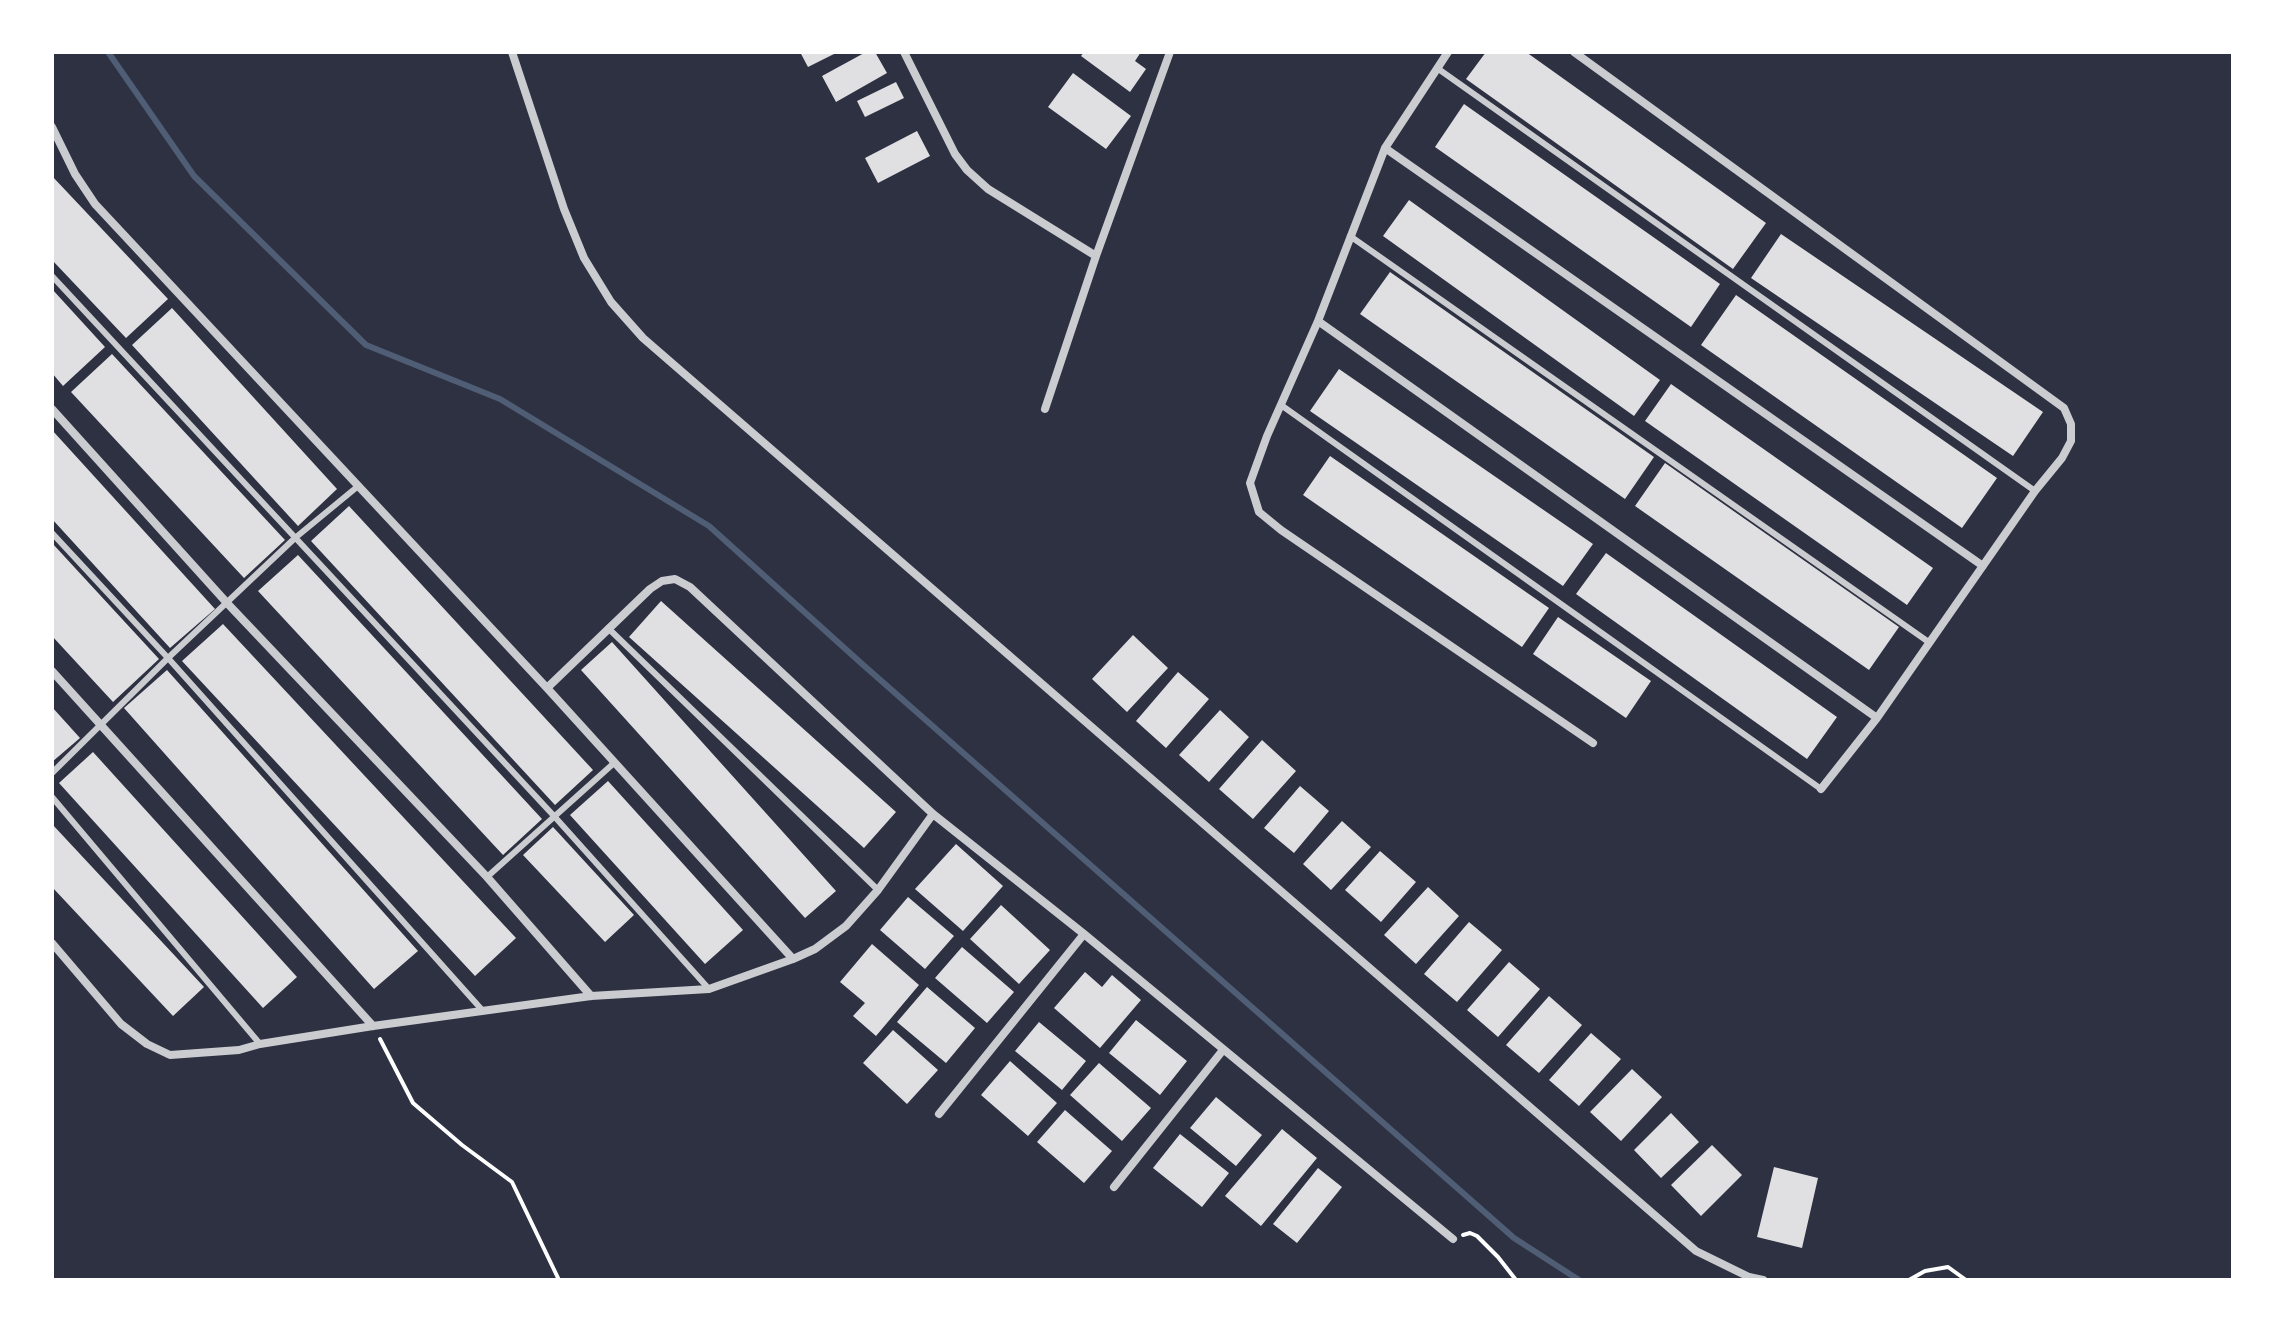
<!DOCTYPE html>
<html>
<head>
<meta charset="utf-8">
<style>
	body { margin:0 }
	#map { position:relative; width:2285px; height:1332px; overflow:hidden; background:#2d3142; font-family:"Fira Sans Condensed",sans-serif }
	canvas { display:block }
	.frame { position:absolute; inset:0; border:54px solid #fff; pointer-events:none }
</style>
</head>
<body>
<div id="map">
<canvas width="2285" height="1332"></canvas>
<div class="frame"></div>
</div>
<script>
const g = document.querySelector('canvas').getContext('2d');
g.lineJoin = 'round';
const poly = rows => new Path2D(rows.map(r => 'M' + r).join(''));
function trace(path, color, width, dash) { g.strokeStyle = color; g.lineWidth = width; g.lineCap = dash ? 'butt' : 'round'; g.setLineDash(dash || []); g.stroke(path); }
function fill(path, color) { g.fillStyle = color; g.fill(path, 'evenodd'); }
const stream = poly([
	[108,52,194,176,366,345,500,399,709,526,861,663,1514,1238,1579,1280]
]);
const building = poly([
	[800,52,838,52,808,67],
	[866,52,875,52,887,73,836,102,822,76],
	[1084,52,1141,52,1135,61,1146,69,1130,92,1081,56],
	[1486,52,1526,52,1766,223,1733,269,1466,79],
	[1073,73,1131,116,1106,149,1048,107],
	[896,82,904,98,865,117,857,101],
	[1464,104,1720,284,1691,327,1435,147],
	[917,131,930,156,878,183,865,158],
	[52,176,168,299,126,338,52,260],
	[1409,200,1660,380,1634,416,1383,236],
	[1781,234,2043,412,2013,456,1751,278],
	[1390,272,1654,457,1625,499,1360,314],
	[52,289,105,347,63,386,52,373],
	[1736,295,1997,478,1962,528,1701,345],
	[172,308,337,489,298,526,132,345],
	[112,354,285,540,244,578,71,392],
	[1339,369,1593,544,1563,586,1310,411],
	[1671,384,1933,568,1907,605,1645,421],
	[52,430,215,609,170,648,52,519],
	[1330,456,1549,608,1522,647,1303,495],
	[1665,463,1899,627,1869,670,1635,506],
	[349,506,593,770,555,805,311,541],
	[52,543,159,659,113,702,52,636],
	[1606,553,1837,717,1807,759,1576,594],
	[298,555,542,819,503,855,258,591],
	[661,601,896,812,864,848,629,637],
	[1558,617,1651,681,1626,718,1533,654],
	[223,624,516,938,475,976,182,661],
	[1133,635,1168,668,1127,712,1092,679],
	[612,642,836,891,805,918,581,670],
	[167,670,418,951,374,989,124,708],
	[1178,672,1209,699,1166,748,1136,721],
	[52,707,80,738,52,762],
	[1220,710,1249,737,1209,782,1179,755],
	[1262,740,1296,771,1253,819,1219,789],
	[93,752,297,977,263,1008,59,783],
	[608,781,743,930,705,964,570,815],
	[1300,786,1329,811,1294,853,1264,828],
	[1342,821,1371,847,1331,890,1303,864],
	[52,824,204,987,173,1016,52,887],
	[553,827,634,915,605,942,523,855],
	[956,844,1003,886,963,931,915,889],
	[1380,851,1416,882,1381,922,1345,890],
	[1428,887,1459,916,1416,964,1384,935],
	[908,897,954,936,925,969,880,930],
	[1001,905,1050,950,1019,984,970,939],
	[1469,922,1502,950,1457,1002,1424,974],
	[872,944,919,985,876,1036,853,1016,865,1003,840,982],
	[962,947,1014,992,987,1023,935,978],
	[1509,962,1540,989,1498,1037,1467,1010],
	[1085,972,1102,987,1112,975,1141,1000,1100,1048,1054,1008],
	[927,987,975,1028,946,1063,897,1022],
	[1549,996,1582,1025,1539,1073,1506,1045],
	[1136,1020,1187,1061,1160,1095,1109,1053],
	[1039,1022,1086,1061,1062,1090,1015,1051],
	[893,1030,938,1070,907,1104,863,1063],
	[1591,1033,1621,1059,1579,1106,1549,1080],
	[1010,1061,1057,1103,1028,1136,981,1095],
	[1099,1063,1151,1108,1122,1141,1070,1095],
	[1632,1069,1662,1097,1621,1141,1590,1112],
	[1216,1097,1262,1135,1236,1166,1190,1128],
	[1065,1110,1112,1151,1084,1183,1037,1142],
	[1671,1113,1699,1142,1661,1178,1634,1150],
	[1282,1129,1317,1158,1261,1226,1225,1196],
	[1180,1134,1229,1173,1202,1207,1153,1168],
	[1712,1145,1742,1175,1701,1216,1671,1185],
	[1774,1167,1818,1178,1802,1248,1757,1237],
	[1318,1168,1342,1187,1297,1243,1273,1224]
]);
const path = poly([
	[380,1039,413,1103,462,1145,512,1182,559,1280],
	[1463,1235,1470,1233,1477,1236,1498,1257,1516,1280],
	[1909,1280,1925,1271,1948,1267,1966,1280]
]);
const service = poly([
	[1437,68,2035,491],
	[1350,236,1930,643],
	[52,276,554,816,709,989],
	[1281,405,1821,789],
	[52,533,168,658,483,1011],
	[608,628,878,890],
	[52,773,168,658,295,538,357,487],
	[52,797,260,1044],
	[487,877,614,763]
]);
const minor = poly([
	[512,52,564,209,584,258,611,302,643,338,1696,1251,1749,1277,1763,1280],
	[904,52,955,154,967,170,988,189,1096,256],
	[1448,52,1385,148,1318,321,1267,436,1250,483,1259,512,1281,530,1593,743],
	[1574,52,2064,408,2071,424,2071,441,2062,458,2035,491,1877,718,1821,789],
	[52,127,75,174,95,204,547,688,793,959],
	[1385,148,1983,566],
	[1318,321,1877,718],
	[52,409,227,603,487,877,591,996],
	[1045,409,1096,256,1170,52],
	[52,671,373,1026],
	[547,688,650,589,662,581,675,579,690,587,933,814,1084,934,1453,1239],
	[52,943,121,1024,147,1044,170,1055,239,1050,260,1044,373,1026,591,996,709,989,793,959,815,949,846,926,878,890,933,814],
	[939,1114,1084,934],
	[1114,1187,1223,1050]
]);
trace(stream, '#4f5d75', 6);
fill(building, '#e0e0e3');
trace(path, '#fff', 4);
trace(service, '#caccd0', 6);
trace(minor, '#caccd0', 8);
</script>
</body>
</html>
